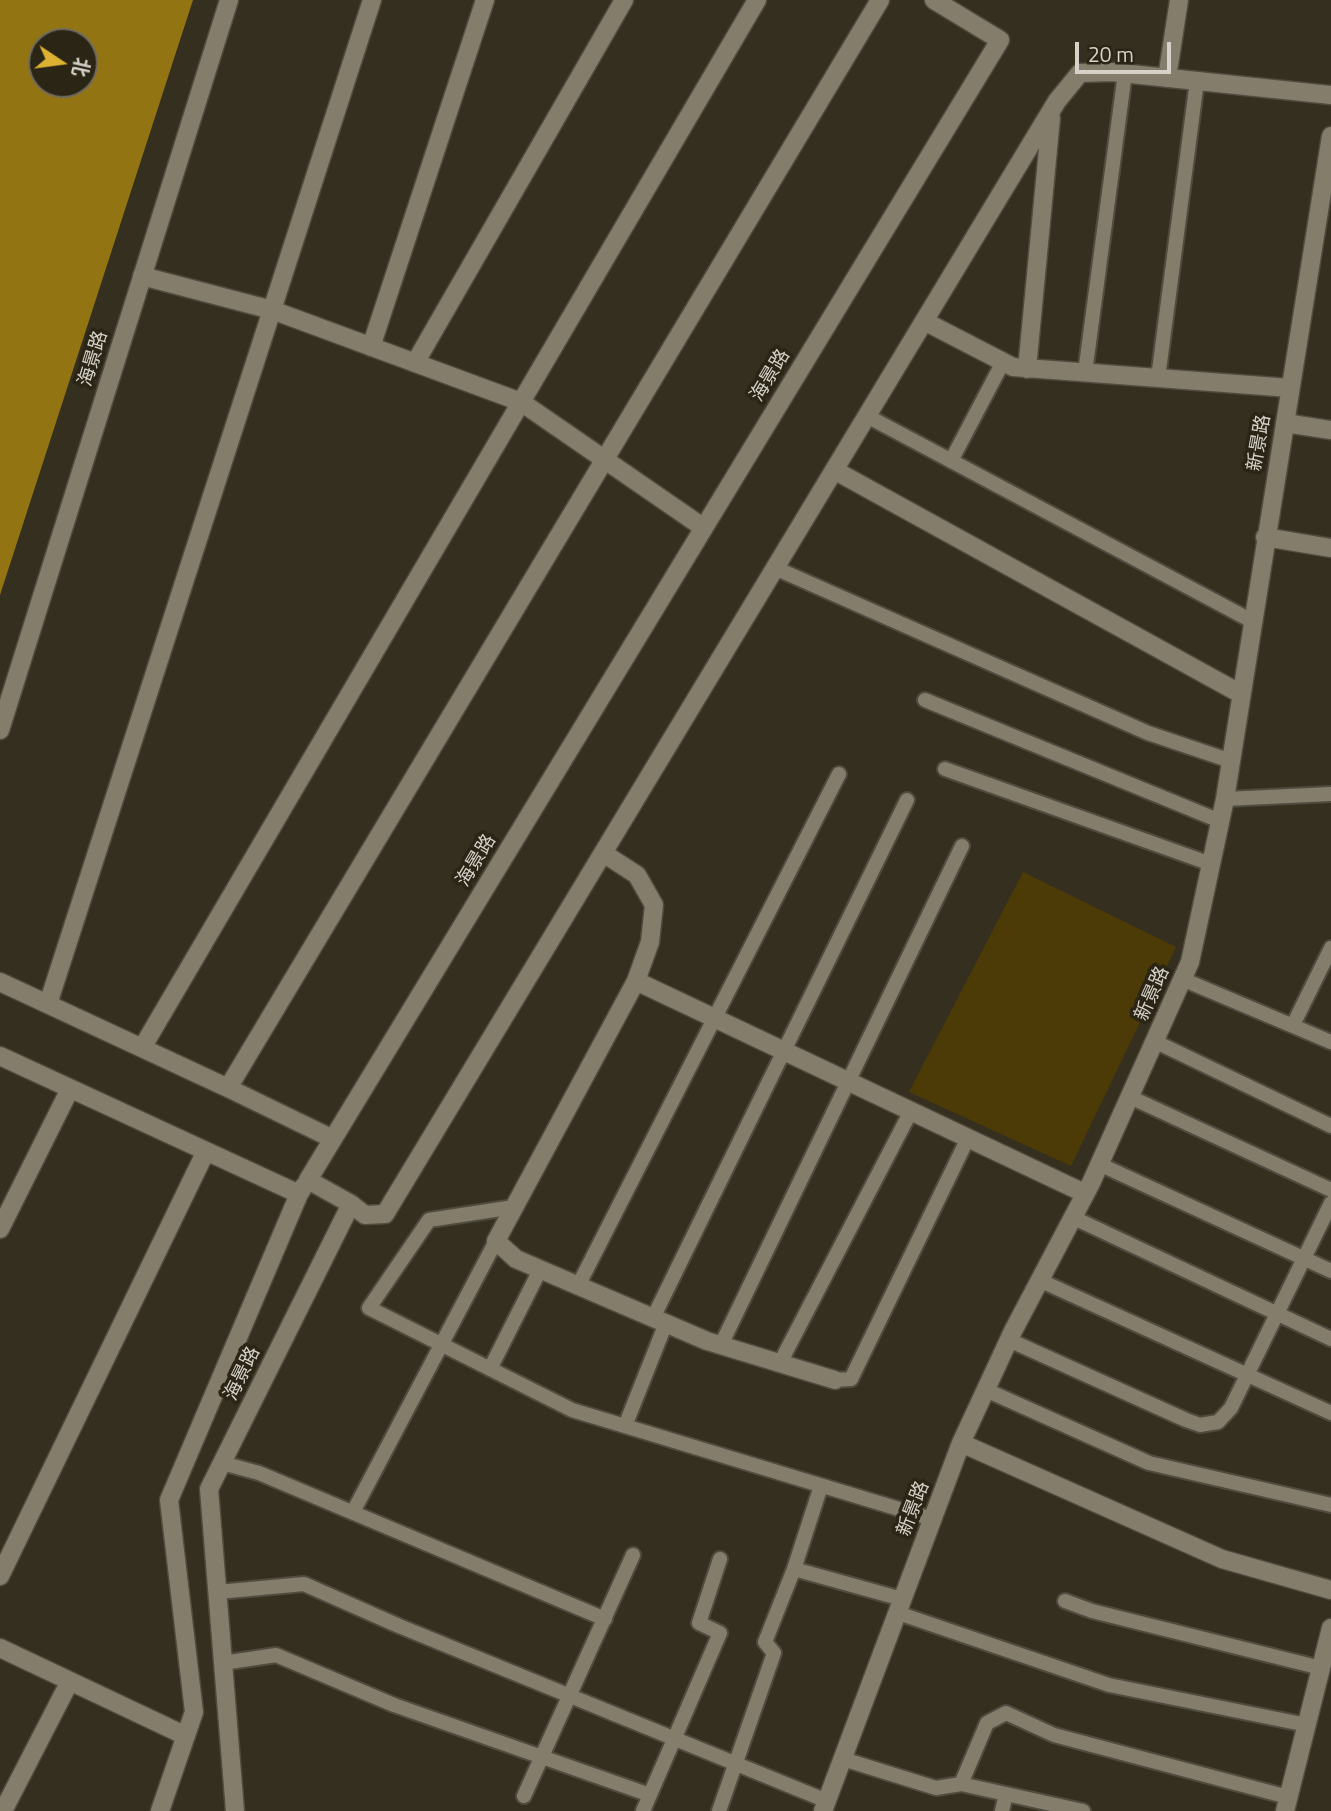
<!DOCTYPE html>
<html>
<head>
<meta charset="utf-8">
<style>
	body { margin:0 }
	#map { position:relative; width:1331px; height:1811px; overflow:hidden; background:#352f20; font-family:"Titillium Web","Noto Sans SC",sans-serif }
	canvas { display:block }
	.north { position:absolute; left:28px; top:28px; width:70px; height:70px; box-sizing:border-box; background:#2b2516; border:2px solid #6f6a5e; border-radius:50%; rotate:103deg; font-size:19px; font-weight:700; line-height:28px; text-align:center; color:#d6d2c9 }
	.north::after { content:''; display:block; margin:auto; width:24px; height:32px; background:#ddb233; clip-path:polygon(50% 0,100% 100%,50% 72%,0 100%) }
	.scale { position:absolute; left:1075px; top:42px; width:96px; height:32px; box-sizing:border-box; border:4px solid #d6d2c9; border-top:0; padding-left:9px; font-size:21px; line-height:24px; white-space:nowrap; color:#d6d2c9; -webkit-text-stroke:5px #2b2516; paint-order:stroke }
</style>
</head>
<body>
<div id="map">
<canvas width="1331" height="1811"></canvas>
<div class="north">北</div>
<div class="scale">20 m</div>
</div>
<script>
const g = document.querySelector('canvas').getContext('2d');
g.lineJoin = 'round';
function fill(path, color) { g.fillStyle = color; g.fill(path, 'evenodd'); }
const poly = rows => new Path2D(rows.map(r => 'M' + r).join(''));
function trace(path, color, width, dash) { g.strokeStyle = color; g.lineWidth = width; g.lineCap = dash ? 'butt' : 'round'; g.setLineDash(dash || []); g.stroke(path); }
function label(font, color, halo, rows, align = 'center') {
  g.font = font + ' "Titillium Web","Noto Sans SC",sans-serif'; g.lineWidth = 7; g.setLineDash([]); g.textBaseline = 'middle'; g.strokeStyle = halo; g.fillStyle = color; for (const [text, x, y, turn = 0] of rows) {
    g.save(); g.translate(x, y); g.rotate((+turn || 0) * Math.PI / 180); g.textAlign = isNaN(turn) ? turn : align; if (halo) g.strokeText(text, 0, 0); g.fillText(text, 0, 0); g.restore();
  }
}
const green = poly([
	[1023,872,1176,947,1071,1166,909,1092]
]);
const water = poly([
	[0,0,193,0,0,595],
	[42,42,84,42,84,84,42,84]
]);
const service = poly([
	[1085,373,1125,73],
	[1158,378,1197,81],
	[867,416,1252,621],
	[951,461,1003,362],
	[775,568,1148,733,1231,761],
	[925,700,1220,821],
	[945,769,1211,864],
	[1225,799,1331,794],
	[1182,979,1331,1042],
	[1293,1025,1331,948],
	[1154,1041,1331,1126],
	[1130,1097,1331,1190],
	[1099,1164,1331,1271],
	[514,1207,429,1220,369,1308,572,1410,932,1519],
	[1072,1217,1331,1339],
	[1039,1280,1331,1413],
	[578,1286,839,774],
	[653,1318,907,800],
	[1009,1340,1186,1420,1200,1425,1218,1422,1231,1408,1331,1203],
	[721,1345,962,846],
	[780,1363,911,1111],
	[490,1369,540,1270],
	[835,1380,851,1379,968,1138],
	[986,1390,1149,1463,1331,1505],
	[625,1426,666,1323],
	[222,1463,259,1473,605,1619],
	[353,1512,496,1241],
	[794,1569,902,1599],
	[218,1592,304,1584,399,1626,827,1801],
	[1065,1601,1092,1611,1321,1668],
	[898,1613,1109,1685,1307,1725],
	[223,1663,276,1655,394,1705,650,1795],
	[843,1759,936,1788,961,1784,987,1723,1006,1713,1054,1735,1288,1797],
	[961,1784,1083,1811],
	[524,1796,633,1555],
	[643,1811,720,1633,699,1623,720,1559],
	[719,1811,774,1653,765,1642,794,1569,821,1486],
	[1002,1811,1006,1794]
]);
const minor = poly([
	[1167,78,1179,0],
	[142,276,272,310,521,402,704,528],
	[924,321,1013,367,1290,388],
	[371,347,485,0],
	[415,363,624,0],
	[1027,369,1051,118],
	[1285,423,1331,430],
	[834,470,1241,694],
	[1265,537,1331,548],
	[0,730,229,0],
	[603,853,637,875,654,905,650,942,636,981,496,1241,516,1259,707,1341,835,1380],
	[636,981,1084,1193],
	[0,982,228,1088,880,0],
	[48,1004,372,0],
	[142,1048,757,0],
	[0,1056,299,1194,304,1186],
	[228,1088,333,1139],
	[351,1204,365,1215,385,1214,1057,101,1080,73,1112,72,1331,95],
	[0,1229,70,1089],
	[961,1443,1222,1559,1331,1590],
	[0,1576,206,1151],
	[0,1648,186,1736],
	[3,1811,70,1681],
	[160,1811,194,1712,169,1500,299,1194],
	[235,1811,209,1489,351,1204,308,1180,1000,40,934,0],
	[823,1811,961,1443,1013,1331,1091,1183,1190,962,1225,799,1331,136],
	[1285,1811,1331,1628]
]);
const streetNames = [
	["海景路",94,359,-73],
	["海景路",771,376,-59],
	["新景路",1260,443,-80],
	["海景路",477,861,-59],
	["新景路",1153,994,-66],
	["海景路",243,1374,-64],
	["新景路",914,1509,-69]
];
fill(green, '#4c3b06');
fill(water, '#937413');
trace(service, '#504b3f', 18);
trace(minor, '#504b3f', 21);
trace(service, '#847d6c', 14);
trace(minor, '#847d6c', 18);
label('19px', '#d6d2c9', '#2b2516', streetNames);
</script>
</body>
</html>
